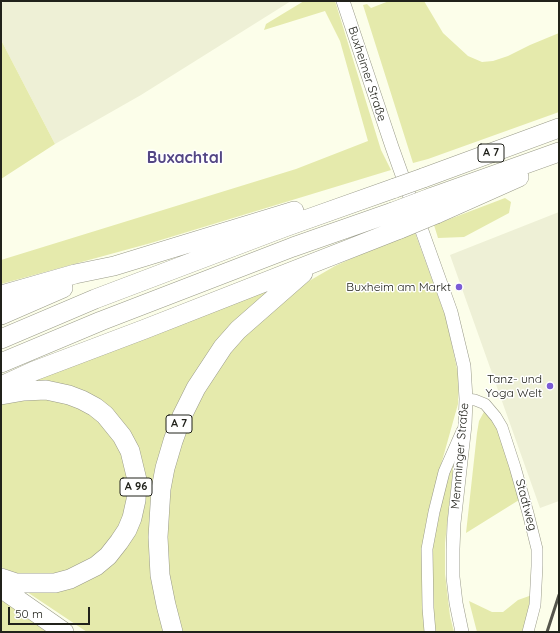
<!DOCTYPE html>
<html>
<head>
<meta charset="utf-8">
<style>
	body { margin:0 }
	#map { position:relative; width:560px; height:633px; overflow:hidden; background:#fcfeea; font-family:Quicksand,sans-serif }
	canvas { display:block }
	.frame { position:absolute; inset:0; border:2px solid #21221b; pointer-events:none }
	.scale { position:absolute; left:8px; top:607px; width:82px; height:18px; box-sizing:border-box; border:2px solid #21221b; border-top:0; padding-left:5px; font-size:12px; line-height:14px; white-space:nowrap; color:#21221b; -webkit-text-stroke:3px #fff; paint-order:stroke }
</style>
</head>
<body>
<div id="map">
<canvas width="560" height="633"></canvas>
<div class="frame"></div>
<div class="scale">50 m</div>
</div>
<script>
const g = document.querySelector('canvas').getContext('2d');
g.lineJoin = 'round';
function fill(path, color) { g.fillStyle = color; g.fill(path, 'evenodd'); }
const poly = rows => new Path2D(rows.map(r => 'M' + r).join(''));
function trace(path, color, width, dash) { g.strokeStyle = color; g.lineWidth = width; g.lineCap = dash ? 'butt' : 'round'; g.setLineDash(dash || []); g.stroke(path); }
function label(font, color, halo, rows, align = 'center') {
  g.font = font + ' Quicksand,sans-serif'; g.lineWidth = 3; g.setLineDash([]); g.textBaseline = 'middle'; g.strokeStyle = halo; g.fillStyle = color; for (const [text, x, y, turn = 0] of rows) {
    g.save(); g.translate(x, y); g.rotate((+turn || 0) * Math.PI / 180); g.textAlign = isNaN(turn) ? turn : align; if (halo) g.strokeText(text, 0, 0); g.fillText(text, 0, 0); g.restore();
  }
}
const built = poly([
	[5,1,291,1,141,95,55,144,1,40,1,4],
	[559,212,559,501,540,508,450,255]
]);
const green = poly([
	[304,1,335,1,381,150,391,170,151,243,1,284,1,260,296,169,368,141,340,41,325,11,264,30,266,24],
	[389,1,424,1,443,33,468,56,482,62,493,61,508,56,530,45,559,33,559,112,428,159,413,163,363,5,367,4,371,8],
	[1,40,55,144,1,179],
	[505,198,511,202,509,213,464,237,438,238,434,225],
	[414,230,446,318,459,378,458,404,430,504,426,524,423,550,426,632,181,632,166,560,170,477,196,402,237,342,297,288,335,266],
	[276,285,162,455,167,632,87,632,24,590,38,592,129,540,132,439,35,383,34,380],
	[55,398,96,415,121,447,129,488,120,529,98,556,66,574,15,574,1,567,1,401],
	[485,410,496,425,508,461,519,500,466,533,477,433,479,421],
	[455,453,445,543,445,574,450,616,454,632,435,632,432,607,433,546,445,485],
	[532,595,524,632,477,632,469,601,492,612,503,612,518,600],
	[1,597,52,632,1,632]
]);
const minor = poly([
	[466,399,475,400,485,404,496,417,502,427,515,467,528,513,537,549,537,566,535,605,528,632],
	[430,632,428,608,427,549,434,512,444,472,462,431]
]);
const tertiary = poly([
	[343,1,392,147,451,312,464,366,466,399,465,425,454,523,453,549,453,577,456,603,462,632]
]);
const motorway = poly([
	[423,178,559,128],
	[430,198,559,152],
	[436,214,519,177],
	[1,295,75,274,114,266,294,211],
	[1,315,63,288],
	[1,339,95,299,285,227,395,188],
	[1,363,101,321,293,247,393,212],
	[1,386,34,371,145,329,400,229],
	[1,395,24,391,46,390,69,395,82,400,95,407,105,415,122,436,130,451,137,480,136,500,132,518,127,530,119,542,108,556,96,566,70,579,55,583,16,583,1,578],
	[1,588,64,632],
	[173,632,166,605,160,575,158,537,161,489,165,468,173,441,182,416,196,388,223,347,238,330,303,273]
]);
const rail = poly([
	[547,632,559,595]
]);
const motorwayBridge = poly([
	[395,188,423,178],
	[393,212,430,198],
	[400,229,436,214]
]);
const markers = [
	[459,287,4,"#7b5cd6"],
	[550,386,4,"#7b5cd6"]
];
const shields = [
	[491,153,26],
	[179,424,26],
	[136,487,32]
];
const shieldNames = [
	["A 7",491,153],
	["A 7",179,424],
	["A 96",136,487]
];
const streetNames = [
	["Buxheimer Straße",367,74,72],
	["Memminger Straße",460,456,-85],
	["Stadtweg",526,505,75]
];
const poiNames = [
	["Buxheim am Markt",451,287],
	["Tanz- und",542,379],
	["Yoga Welt",542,393]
];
const districtNames = [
	["Buxachtal",185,158]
];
fill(built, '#eef0d6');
fill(green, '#e5eaac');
trace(minor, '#999a89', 12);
trace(tertiary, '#999a89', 14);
trace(motorway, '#999a89', 20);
trace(minor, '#fff', 11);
trace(tertiary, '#fff', 13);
trace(motorway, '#fff', 19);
trace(rail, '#55564c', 3);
trace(motorwayBridge, '#999a89', 20, []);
trace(motorwayBridge, '#fff', 19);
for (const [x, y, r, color] of markers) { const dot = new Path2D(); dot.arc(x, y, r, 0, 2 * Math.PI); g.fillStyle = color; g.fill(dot); trace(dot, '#fff', 1.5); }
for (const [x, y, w] of shields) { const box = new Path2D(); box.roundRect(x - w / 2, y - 9, w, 18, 3); g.fillStyle = '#fff'; g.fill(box); trace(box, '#21221b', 1); }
label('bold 11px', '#21221b', null, shieldNames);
label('12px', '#21221b', '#fff', streetNames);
label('12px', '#21221b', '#fff', poiNames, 'right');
label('bold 16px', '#534684', '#fff', districtNames);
</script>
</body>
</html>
